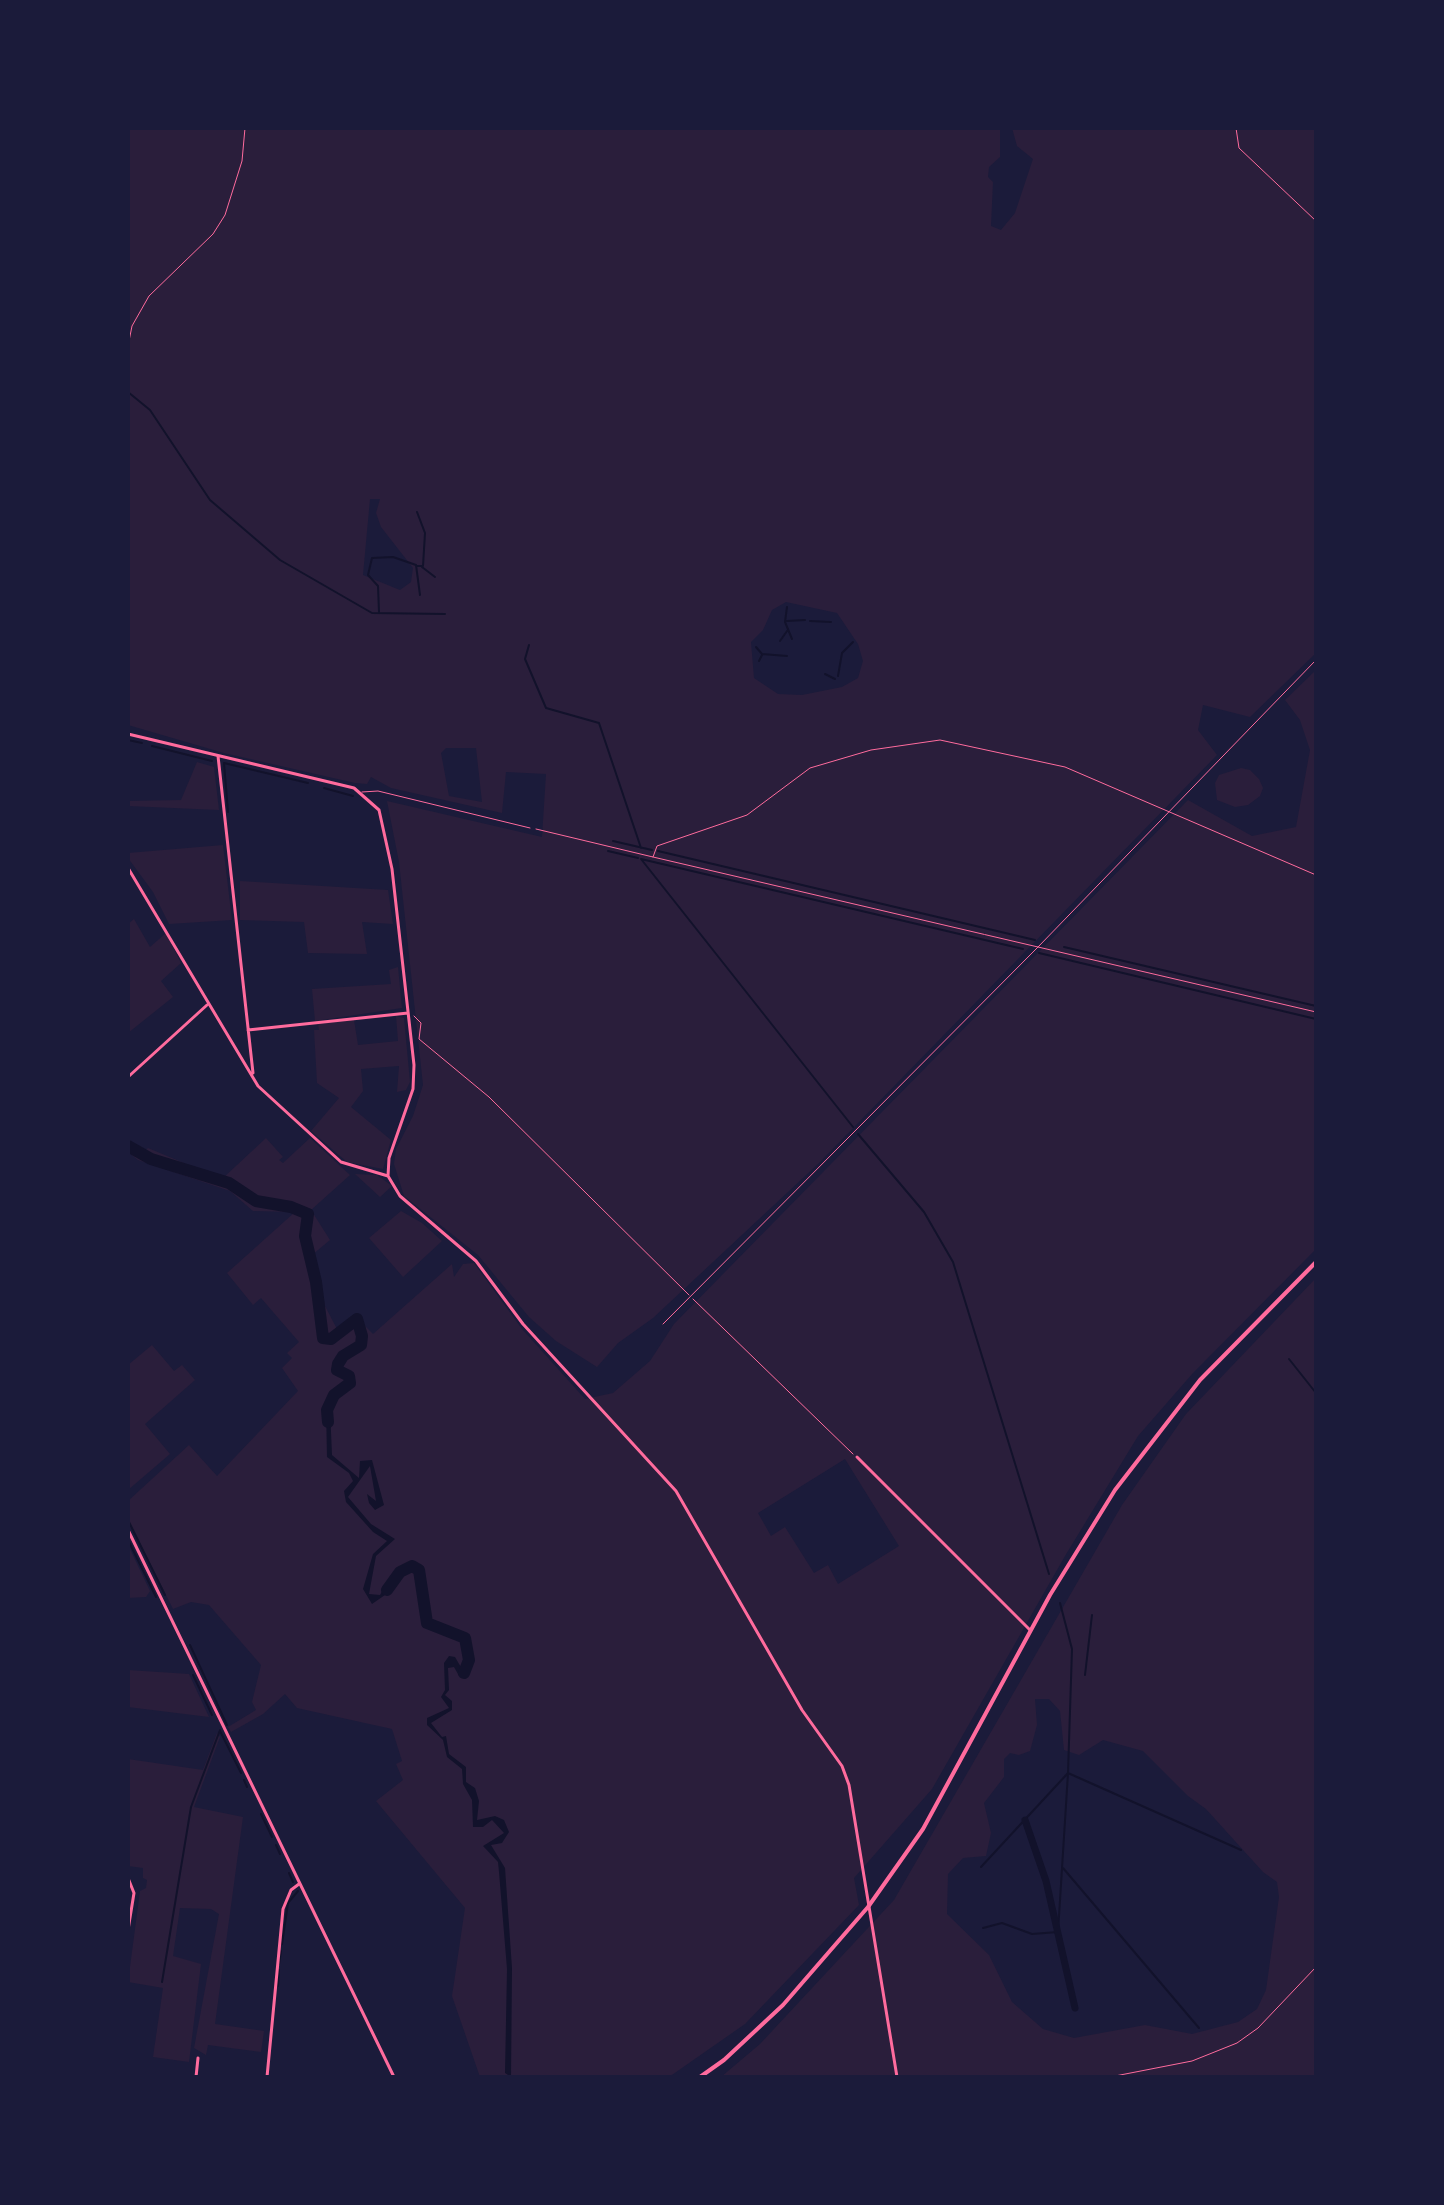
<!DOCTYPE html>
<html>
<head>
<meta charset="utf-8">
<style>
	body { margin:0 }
	#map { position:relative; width:1444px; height:2205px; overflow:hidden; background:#1b1b3a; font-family:Mulish,sans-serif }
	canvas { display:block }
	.frame { position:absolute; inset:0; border:130px solid #1b1b3a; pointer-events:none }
</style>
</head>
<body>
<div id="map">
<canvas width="1444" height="2205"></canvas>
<div class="frame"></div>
</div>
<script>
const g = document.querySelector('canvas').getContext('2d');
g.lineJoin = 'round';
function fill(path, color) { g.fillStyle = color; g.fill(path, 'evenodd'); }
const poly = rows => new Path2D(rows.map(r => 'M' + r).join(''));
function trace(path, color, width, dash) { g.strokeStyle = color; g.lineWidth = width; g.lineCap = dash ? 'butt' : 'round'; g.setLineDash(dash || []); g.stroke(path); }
const green = poly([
	[128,128,1000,128,1000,157,989,167,988,177,993,182,991,226,1001,230,1015,213,1033,159,1017,146,1012,128,1316,128,1316,653,1250,717,1203,705,1198,730,1217,755,819,1163,653,1318,618,1343,597,1367,556,1341,529,1317,478,1255,404,1196,394,1164,396,1149,413,1116,423,1085,399,862,387,801,542,837,546,774,506,772,502,813,391,788,371,777,367,784,355,783,224,753,128,725],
	[370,499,380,499,376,513,381,527,413,568,411,582,400,590,363,575],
	[786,602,837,613,858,644,863,661,858,678,842,687,802,695,778,694,754,678,751,642,763,630,772,610],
	[446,748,476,748,482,802,449,796,441,753],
	[1316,670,1316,1249,1193,1373,1138,1436,1065,1556,932,1789,854,1878,859,1905,745,2024,669,2077,480,2077,452,1996,465,1908,376,1801,403,1780,396,1764,402,1761,392,1729,297,1708,285,1694,263,1714,231,1732,228,1727,256,1710,252,1702,261,1665,209,1605,191,1602,173,1609,128,1519,128,1501,189,1445,217,1476,298,1391,282,1368,292,1358,287,1353,299,1342,261,1298,253,1305,227,1273,295,1212,253,1211,230,1191,138,1160,128,1152,128,1142,143,1153,148,1148,222,1179,266,1138,283,1157,279,1160,283,1163,310,1138,350,1175,311,1210,330,1240,312,1255,325,1306,337,1329,354,1315,373,1334,452,1264,454,1277,463,1264,474,1263,522,1329,585,1399,613,1393,650,1361,674,1324,1188,800,1252,836,1296,827,1310,750,1300,720,1285,700],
	[845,1459,899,1546,838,1584,828,1565,814,1573,785,1527,771,1536,758,1513],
	[197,762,214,767,219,810,128,806,128,801,181,800],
	[1241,768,1250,770,1259,779,1263,788,1260,796,1248,805,1235,807,1217,800,1215,783,1219,775],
	[223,845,232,920,169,924,153,892,128,858,128,853],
	[240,881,388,890,393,924,362,922,367,954,308,953,304,922,240,920],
	[134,919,150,947,166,933,181,963,161,981,173,997,128,1033,128,924],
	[398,967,402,1008,315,1021,312,989,391,984,389,970],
	[396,1016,404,1018,410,1082,406,1090,397,1092,399,1066,361,1069,363,1091,351,1107,391,1140,383,1169,347,1162,311,1131,339,1098,317,1083,314,1030,319,1030,318,1024,354,1020,358,1045,398,1041],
	[355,1174,377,1175,392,1186,380,1197],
	[401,1211,422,1223,442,1241,403,1277,369,1238],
	[1316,1278,1316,2077,721,2077,760,2044,894,1900,1122,1505,1186,1414],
	[1035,1699,1049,1699,1060,1711,1064,1750,1079,1755,1103,1740,1143,1751,1188,1796,1206,1809,1263,1872,1277,1882,1279,1897,1266,1990,1257,2009,1238,2022,1192,2034,1145,2025,1074,2038,1043,2029,1012,2002,989,1955,947,1914,948,1874,963,1858,986,1856,991,1833,984,1803,1004,1777,1004,1759,1010,1753,1019,1755,1030,1751,1037,1725],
	[152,1345,174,1371,182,1365,195,1380,145,1424,170,1454,128,1490,128,1365],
	[128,1545,150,1591,146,1597,128,1598],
	[128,1670,189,1674,209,1717,128,1707],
	[217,1733,220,1737,194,1807,243,1817,215,2024,264,2031,261,2052,208,2045,206,2055,194,2048,219,1914,211,1909,180,1908,173,1956,201,1964,189,2062,153,2057,163,1988,128,1982,140,1891,146,1888,147,1880,143,1878,143,1868,128,1866,128,1759,203,1770]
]);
const water = poly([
	[326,1408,330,1409,332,1455,359,1478,360,1461,372,1460,384,1505,375,1510,369,1503,367,1494,376,1501,370,1466,348,1497,371,1524,395,1539,376,1556,369,1594,380,1595,388,1580,393,1576,395,1579,385,1595,372,1604,363,1589,373,1554,387,1541,373,1532,346,1502,344,1491,353,1481,349,1473,327,1457],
	[449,1656,455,1657,462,1669,466,1659,473,1661,464,1677,459,1676,454,1667,448,1668,449,1690,445,1695,452,1701,452,1710,431,1723,442,1737,446,1736,449,1754,466,1767,466,1782,475,1788,479,1801,477,1820,495,1816,504,1820,509,1832,502,1843,491,1845,505,1868,512,1968,511,2077,505,2073,507,1969,499,1872,498,1862,483,1846,504,1833,492,1820,483,1827,473,1827,472,1800,463,1784,462,1769,447,1757,443,1740,427,1725,427,1718,449,1708,441,1697,445,1690,444,1663]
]);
const stream = poly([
	[128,392,150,410,210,500,280,560,372,613,445,614],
	[417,512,425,533,423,566,417,566],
	[422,567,435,577],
	[787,607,785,622,792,639],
	[379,612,378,586,368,575,372,558,393,557,416,565,420,595],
	[787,621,805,620],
	[810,621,831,622],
	[780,641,787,631],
	[529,645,525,659,546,708,599,723,641,848],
	[756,647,762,654,787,656],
	[759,661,762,655],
	[825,674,835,679],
	[838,676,842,653,853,642],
	[128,740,142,743],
	[152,746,212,761],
	[324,788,353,796],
	[228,812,224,763,308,783],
	[613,841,652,850],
	[608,851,638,858],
	[658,851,1035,940],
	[1064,947,1316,1006],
	[1039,953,1316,1019],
	[853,1127,641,859,1023,949],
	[858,1134,924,1212,953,1262,1049,1574],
	[1289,1359,1316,1393],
	[128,1520,165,1595],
	[128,1540,156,1597],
	[190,1645,227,1725],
	[193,1675,212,1715],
	[1085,1675,1092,1615],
	[220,1731,241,1773],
	[244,1780,247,1787],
	[261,1814,272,1837],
	[276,1845,280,1854],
	[981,1867,1068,1773,1072,1649,1060,1603],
	[1063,1868,1199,2028],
	[289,1873,293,1882],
	[983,1928,1002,1923,1032,1934,1058,1932,1068,1773,1241,1850],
	[282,1944,288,1903,298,1891],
	[279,1964,281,1951],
	[162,1982,191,1807,220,1730],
	[278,1986,279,1970]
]);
const canal = poly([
	[1025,1820,1046,1881,1075,2008]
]);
const river = poly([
	[128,1146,151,1159,229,1183,256,1201,291,1207,308,1214,305,1236,316,1282,323,1338,331,1339,357,1319,362,1336,361,1345,343,1356,338,1364,337,1370,349,1376,350,1383,334,1395,327,1410,328,1422],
	[387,1590,400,1572,412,1566,419,1570,427,1623,465,1638,469,1660,464,1673]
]);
const path = poly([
	[1236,128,1239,148,1316,221],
	[128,346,132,326,149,296,213,234,225,215,242,161,245,128],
	[536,829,653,857,657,846,747,815,810,768,871,750,940,740,1065,767,1316,875],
	[653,857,1316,1012],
	[414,1016,421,1023,419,1039,489,1097,689,1295],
	[693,1299,853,1454],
	[663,1324,1038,947,1316,660],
	[1110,2077,1192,2061,1237,2043,1258,2028,1316,1967]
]);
const service = poly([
	[362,792,378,791,530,828]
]);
const minor = poly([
	[128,734,354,788,379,810,392,869,414,1065,413,1089,389,1158,388,1176,400,1196,476,1261,523,1324,676,1491,802,1710,842,1766,849,1785,897,2077],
	[218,756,253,1073],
	[128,868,258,1086,341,1162,388,1176],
	[248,1030,408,1013],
	[128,1077,207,1005],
	[857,1457,1030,1630],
	[128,1530,394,2077],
	[128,1878,134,1893,128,1930],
	[196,2077,198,2058],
	[267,2077,283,1909,291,1890,299,1884]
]);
const secondary = poly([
	[700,2077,724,2060,783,2005,868,1907,923,1829,1050,1595,1115,1490,1200,1380,1316,1262]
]);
fill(green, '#2a1e3b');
fill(water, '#12122b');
trace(stream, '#12122b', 2);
trace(canal, '#12122b', 7);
trace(river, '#12122b', 12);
trace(path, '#ff6b9d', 1);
trace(service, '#ff6b9d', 1);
trace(minor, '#ff6b9d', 3);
trace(secondary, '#ff6b9d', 4);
</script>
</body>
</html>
